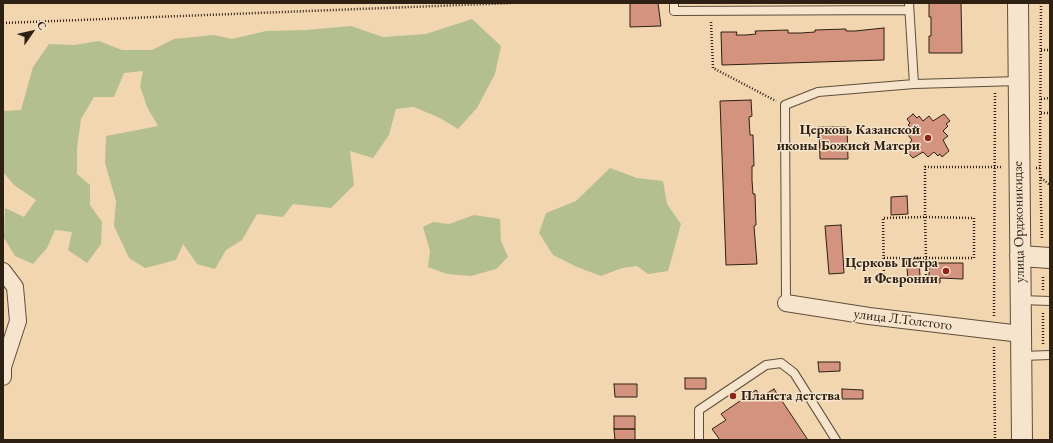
<!DOCTYPE html>
<html>
<head>
<meta charset="utf-8">
<style>
	body { margin:0 }
	#map { position:relative; width:1053px; height:443px; overflow:hidden; background:#f1d6b0; font-family:"EB Garamond",serif }
	canvas { display:block }
	.frame { position:absolute; inset:0; border:4px solid #2e2013; pointer-events:none }
	.north { position:absolute; left:12px; top:12px; width:40px; height:40px; -webkit-text-stroke:3px #f6e4cc; paint-order:stroke; rotate:56deg; font-size:11px; font-weight:700; line-height:16px; text-align:center; color:#2e2013 }
	.north::after { content:''; display:block; margin:auto; width:14px; height:18px; background:#2e2013; clip-path:polygon(50% 0,100% 100%,50% 72%,0 100%) }
</style>
</head>
<body>
<div id="map">
<canvas width="1053" height="443"></canvas>
<div class="frame"></div>
<div class="north">С</div>
</div>
<script>
const g = document.querySelector('canvas').getContext('2d');
g.lineJoin = 'round';
function fill(path, color) { g.fillStyle = color; g.fill(path, 'evenodd'); }
const poly = rows => new Path2D(rows.map(r => 'M' + r).join(''));
function trace(path, color, width, dash) { g.strokeStyle = color; g.lineWidth = width; g.lineCap = dash ? 'butt' : 'round'; g.setLineDash(dash || []); g.stroke(path); }
function label(font, color, halo, rows, align = 'center') {
  g.font = font + ' "EB Garamond",serif'; g.lineWidth = 3; g.setLineDash([]); g.textBaseline = 'middle'; g.strokeStyle = halo; g.fillStyle = color; for (const [text, x, y, turn = 0] of rows) {
    g.save(); g.translate(x, y); g.rotate((+turn || 0) * Math.PI / 180); g.textAlign = isNaN(turn) ? turn : align; if (halo) g.strokeText(text, 0, 0); g.fillText(text, 0, 0); g.restore();
  }
}
const green = poly([
	[472,19,501,46,495,74,477,108,458,129,440,118,414,107,396,109,389,135,373,158,350,151,354,185,331,208,293,204,283,217,257,214,242,240,226,250,215,269,197,264,183,244,176,260,145,268,129,258,114,226,116,201,105,163,106,136,158,126,147,107,140,86,143,71,124,73,114,97,94,97,81,119,77,148,77,174,90,185,90,205,102,222,101,244,87,263,68,250,72,232,55,230,47,248,33,264,15,256,4,238,5,208,24,217,36,200,14,185,3,172,3,111,21,110,33,67,49,44,74,45,99,41,122,50,152,50,174,39,214,35,232,39,266,31,306,30,351,26,383,37,426,34],
	[610,168,637,178,663,181,667,204,681,224,668,271,648,274,637,266,622,268,601,276,577,267,553,255,539,233,546,213,576,201],
	[474,215,500,219,501,241,508,257,496,269,471,276,447,274,428,267,430,251,423,227,433,222,449,224]
]);
const building = poly([
	[630,3,658,3,661,26,630,27,630,3],
	[929,3,961,3,962,53,929,53,929,36,931,36,931,17,929,17,929,3],
	[884,28,884,60,722,65,721,32,737,32,736,35,746,35,756,34,755,31,788,30,788,33,801,33,815,32,815,30,846,29,846,31,855,31,884,28],
	[751,100,752,116,749,117,750,135,753,135,754,166,752,166,752,180,753,194,755,194,756,225,754,226,757,264,726,265,720,101,751,100],
	[913,114,917,118,919,116,923,121,929,116,933,121,944,114,950,121,946,124,948,126,943,131,948,136,943,140,949,151,942,157,940,154,938,156,934,152,928,157,923,152,913,158,906,151,910,147,908,145,912,140,908,135,913,130,908,125,910,123,907,119,913,114],
	[819,127,847,127,848,159,820,159,819,127],
	[907,196,908,214,891,215,891,197,907,196],
	[841,225,844,273,829,274,825,226,841,225],
	[919,258,920,277,908,278,906,259,919,258],
	[929,263,963,263,963,279,940,278,940,283,929,283,929,263],
	[818,362,840,362,840,371,819,372,818,362],
	[685,378,706,378,706,389,685,389,685,378],
	[614,384,637,384,637,397,615,397,614,384],
	[774,389,808,440,720,440,712,429,726,420,721,414,756,390,761,397,774,389],
	[842,389,863,390,863,399,842,399,842,389],
	[614,416,635,416,635,429,614,429,614,416],
	[614,429,635,429,635,440,615,440,614,429]
]);
const path = poly([
	[711,22,713,68,776,101],
	[3,23,512,3],
	[1041,50,1050,50],
	[1041,99,1050,98],
	[1041,113,1050,113],
	[1036,168,1040,168,1041,3],
	[1040,168,1042,240],
	[1041,178,1050,185],
	[884,258,974,258,974,218,925,217,883,218,884,280,926,280,926,258,925,217,925,167,1003,167],
	[1043,290,1043,275],
	[994,316,995,93],
	[1043,344,1043,311],
	[994,347,995,440]
]);
const service = poly([
	[674,3,674,11,909,10],
	[909,3,914,84,1019,81],
	[1021,300,1050,301],
	[786,303,785,105,818,92,914,84],
	[1022,356,1050,355],
	[699,440,699,410,766,365,781,363,794,373,836,440]
]);
const minor = poly([
	[3,271,15,287,18,321,3,367,3,377],
	[786,303,869,316,1021,334]
]);
const tertiary = poly([
	[1018,3,1022,440],
	[1020,256,1050,258]
]);
const markers = [
	[928,138,4,"#8f2418"],
	[946,271,4,"#8f2418"],
	[733,396,4,"#8f2418"]
];
const poiNames = [
	["Церковь Казанской",920,130],
	["иконы Божией Матери",920,146],
	["Церковь Петра",938,263],
	["и Февронии",938,279],
	["Планета детства",741,396,"left"]
];
const streetNames = [
	["улица Орджоникидзе",1019,222,-91],
	["улица Л.Толстого",903,320,7]
];
fill(green, '#b4bf8f');
fill(building, '#d4937e');
trace(building, '#2e2013', 1);
trace(service, '#5f4e3a', 10);
trace(minor, '#5f4e3a', 18);
trace(tertiary, '#5f4e3a', 22);
trace(path, '#2e2013', 2.5, [1, 2]);
trace(service, '#f6e4cc', 8);
trace(minor, '#f6e4cc', 16);
trace(tertiary, '#f6e4cc', 20);
for (const [x, y, r, color] of markers) { const dot = new Path2D(); dot.arc(x, y, r, 0, 2 * Math.PI); g.fillStyle = color; g.fill(dot); trace(dot, '#f6e4cc', 1.5); }
label('bold 14px', '#2e2013', '#f6e4cc', poiNames, 'right');
label('14px', '#2e2013', '#f6e4cc', streetNames);
</script>
</body>
</html>
